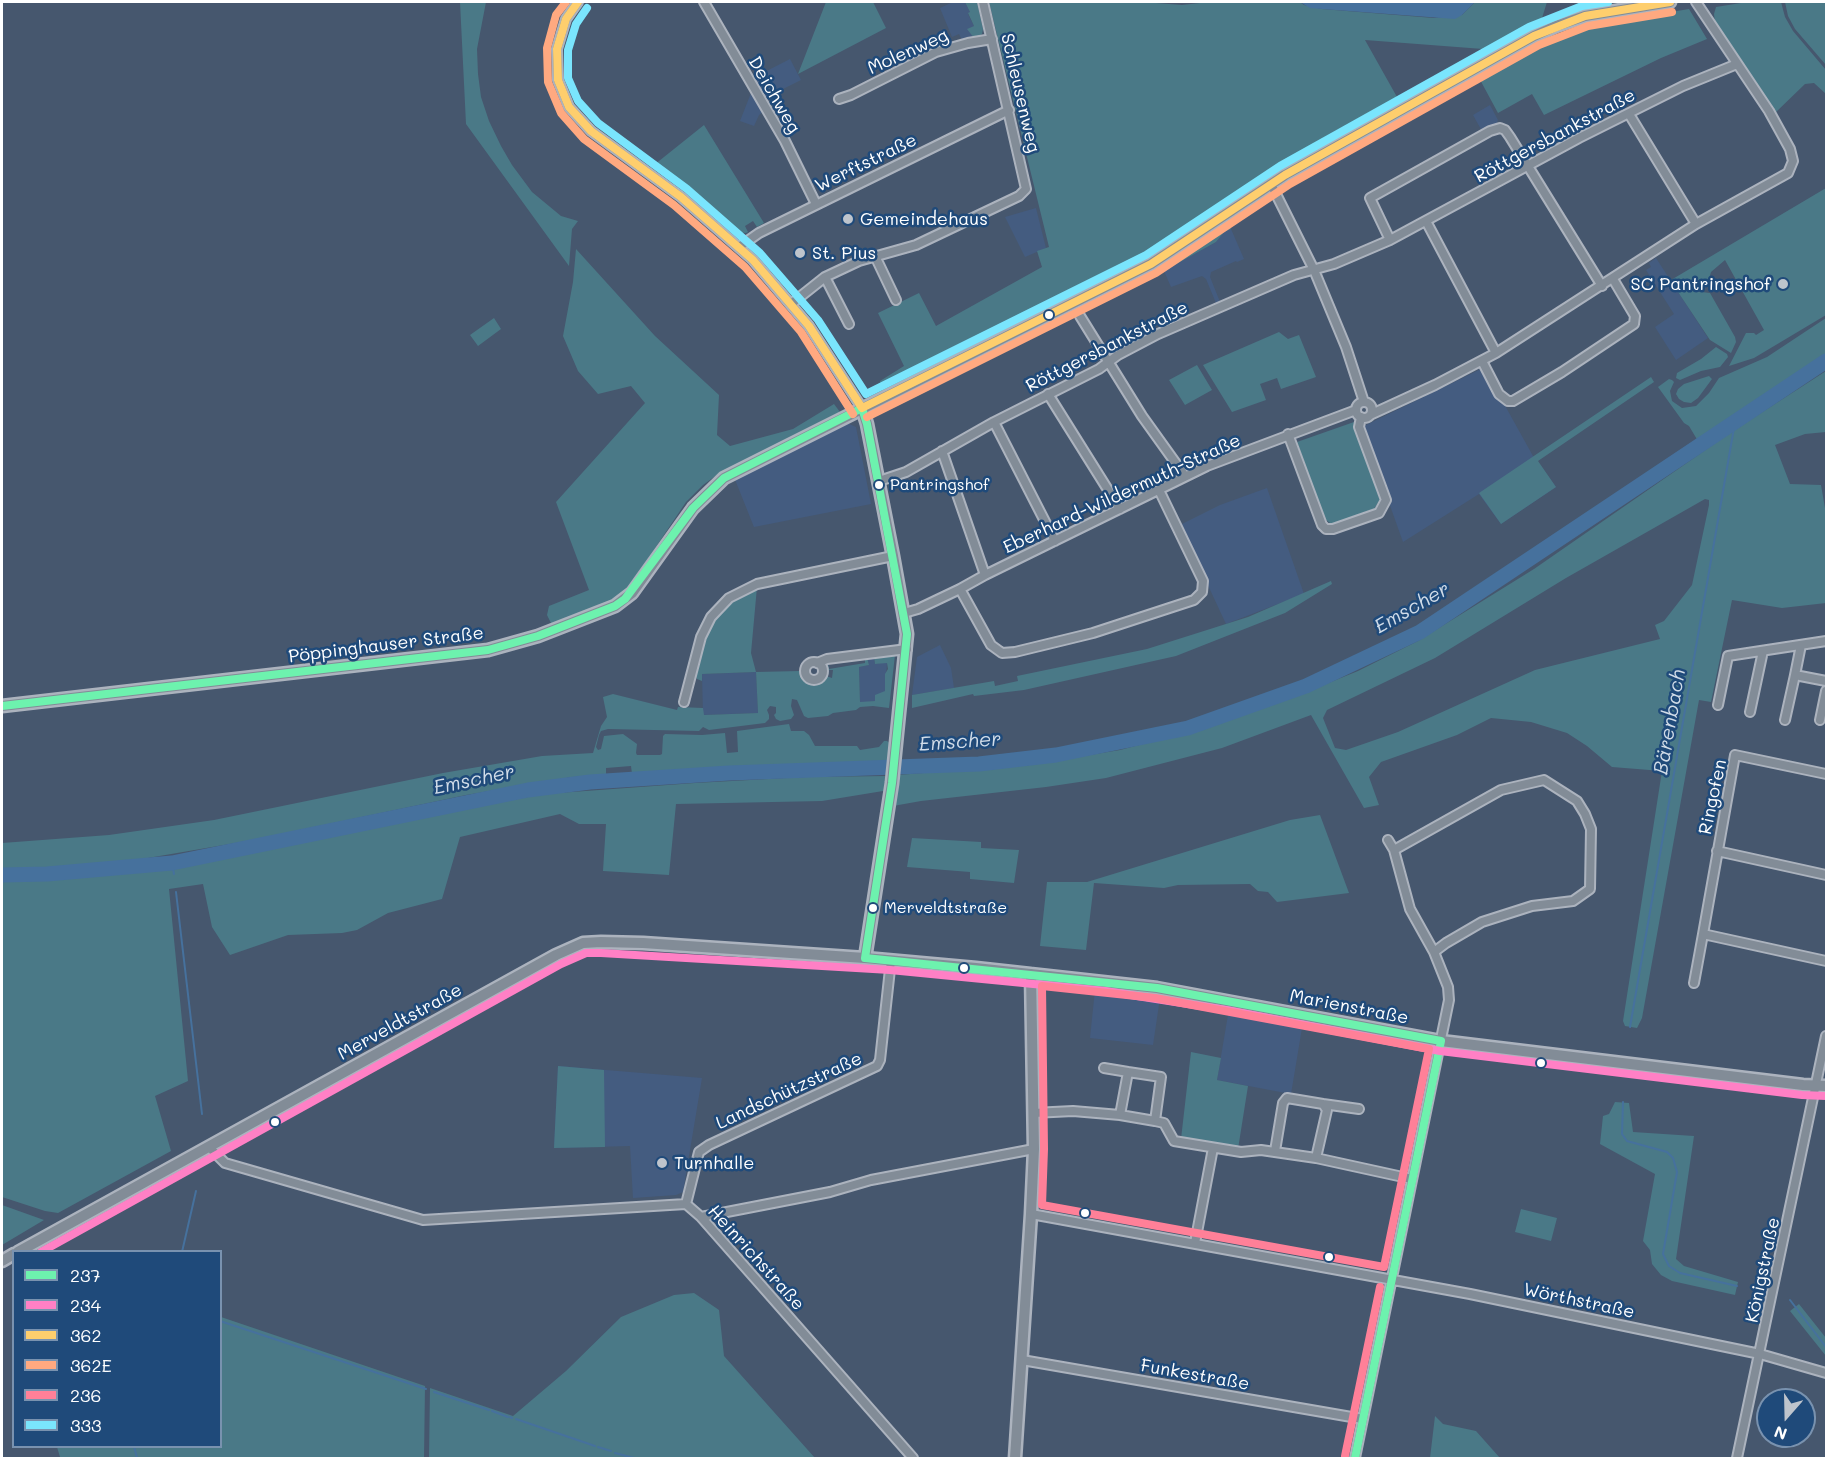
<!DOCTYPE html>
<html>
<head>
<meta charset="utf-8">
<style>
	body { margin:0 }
	#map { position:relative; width:1828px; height:1460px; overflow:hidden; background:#46576e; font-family:Mali,sans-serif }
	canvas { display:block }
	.frame { position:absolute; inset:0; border:3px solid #fff; pointer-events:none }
	.legend { position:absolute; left:12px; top:1250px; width:210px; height:198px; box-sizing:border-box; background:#1f4a7a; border:2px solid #7992af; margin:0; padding:8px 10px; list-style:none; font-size:18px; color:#fff }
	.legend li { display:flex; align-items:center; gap:12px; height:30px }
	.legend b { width:30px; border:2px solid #7992af }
	.north { position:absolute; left:1756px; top:1388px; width:60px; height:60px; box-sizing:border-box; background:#1f4a7a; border:2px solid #7992af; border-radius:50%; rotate:200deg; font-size:16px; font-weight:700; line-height:24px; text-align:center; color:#fff }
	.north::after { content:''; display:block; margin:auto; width:21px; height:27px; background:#bec4cc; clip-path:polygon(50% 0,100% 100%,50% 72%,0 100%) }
</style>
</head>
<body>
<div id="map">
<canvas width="1828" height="1460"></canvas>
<div class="frame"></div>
<ul class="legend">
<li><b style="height:8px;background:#6df2ae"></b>237</li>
<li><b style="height:8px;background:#ff80c5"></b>234</li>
<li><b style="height:8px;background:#fece6d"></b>362</li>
<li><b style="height:8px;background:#ffa980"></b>362E</li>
<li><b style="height:8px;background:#ff8098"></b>236</li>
<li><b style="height:8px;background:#7ae5fd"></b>333</li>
</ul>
<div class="north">N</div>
</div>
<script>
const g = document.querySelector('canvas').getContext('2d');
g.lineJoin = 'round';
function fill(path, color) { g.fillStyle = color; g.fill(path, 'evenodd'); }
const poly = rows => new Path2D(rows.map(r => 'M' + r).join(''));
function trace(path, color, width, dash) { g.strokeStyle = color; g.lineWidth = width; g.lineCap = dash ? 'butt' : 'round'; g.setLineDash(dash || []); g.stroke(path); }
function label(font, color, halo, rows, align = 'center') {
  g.font = font + ' Mali,sans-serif'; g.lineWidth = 5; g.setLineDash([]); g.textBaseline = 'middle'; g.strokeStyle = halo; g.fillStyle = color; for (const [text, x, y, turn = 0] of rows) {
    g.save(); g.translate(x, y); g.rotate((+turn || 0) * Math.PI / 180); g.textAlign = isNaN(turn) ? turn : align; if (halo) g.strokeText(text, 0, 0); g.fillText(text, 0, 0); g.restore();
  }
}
const built = poly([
	[953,2,965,2,970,12,968,14,974,26,968,29,974,38,962,40,959,34,952,37,940,8],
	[790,59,801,80,765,98,753,78],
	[751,93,763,112,759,115,754,126,740,121],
	[1490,105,1498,120,1495,127,1483,133,1473,115],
	[1036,208,1046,248,1025,257,1005,217],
	[1231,229,1244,259,1237,262,1236,261,1211,272,1210,277,1220,302,1216,303,1206,279,1202,276,1171,287,1164,271,1216,242,1224,232],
	[1656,258,1708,338,1676,360,1655,327,1674,314,1646,270,1651,267,1649,263],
	[1481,369,1497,397,1503,402,1533,456,1556,487,1501,524,1479,494,1403,542,1362,427],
	[847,421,847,423,856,427,871,504,754,527,734,477],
	[1267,488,1304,594,1226,624,1180,525,1220,505],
	[940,645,951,668,954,688,912,695,917,657],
	[874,656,875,664,887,662,885,691,875,701,860,703,859,667,869,665,867,657],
	[756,672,758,713,703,715,702,674],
	[1095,990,1160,998,1153,1045,1090,1038],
	[1229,1009,1303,1022,1291,1094,1217,1080],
	[558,1066,702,1078,683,1192,676,1195,633,1198,630,1146,554,1148]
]);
const green = poly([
	[460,2,486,2,477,49,478,74,481,97,489,121,501,146,512,165,532,192,561,216,578,221,572,229,569,266,466,124],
	[826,2,873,2,886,28,798,74],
	[965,2,977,2,983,29,982,34,976,38,974,38,967,29,974,26,968,13,970,12],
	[989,2,1143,2,1182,5,1209,2,1300,2,1304,5,1322,9,1434,18,1462,15,1475,2,1547,2,1542,18,1483,49,1365,40,1397,97,1326,136,1280,164,1278,166,1278,171,1264,179,1260,186,1157,254,1078,294,1075,295,1069,292,1065,296,1034,309,1035,313,1022,322,882,391,880,381,904,366,878,313,919,293,936,326,1042,267,1037,251,1049,247],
	[1747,2,1781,2,1785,17,1793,31,1826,70,1826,94,1814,83,1805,84,1775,113,1715,23,1714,14,1716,7],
	[1785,2,1826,2,1826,65,1795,29,1788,16],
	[1689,9,1707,39,1661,58,1544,115,1532,94,1498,113,1478,76,1550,37,1582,27],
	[704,125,764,223,757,227,753,221,745,226,748,232,746,233,735,232,696,197,654,165],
	[1826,188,1826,315,1754,358,1729,366,1746,333,1754,333,1756,335,1764,330,1725,260,1711,272,1708,283,1703,287,1683,286,1673,284,1671,280],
	[1227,221,1231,229,1224,232,1216,242,1164,271,1161,265],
	[576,249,655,336,719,395,717,435,730,446,793,429,834,404,840,412,724,472,721,472,703,485,686,502,623,596,615,602,552,625,547,615,549,606,589,590,556,502,645,403,631,386,598,394,578,371,563,336,573,282],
	[1676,289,1710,293,1735,337,1736,342,1731,353,1710,340],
	[494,318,501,329,478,346,470,335],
	[1826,318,1826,356,1698,441,1689,426,1684,423,1658,387,1669,379,1672,380,1674,382,1670,391,1672,401,1682,408,1696,406,1709,393,1719,378,1767,357],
	[1279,332,1288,339,1299,335,1316,377,1281,389,1277,378,1260,384,1266,400,1232,412,1203,365],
	[1716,347,1727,354,1728,357,1720,367,1701,371,1680,380,1676,378,1677,373,1701,359],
	[1197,365,1212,390,1185,405,1169,380],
	[1826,371,1826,432,1805,434,1775,445,1790,484,1821,485,1826,514,1826,603,1782,608,1732,600,1711,702,1699,700,1642,1018,1637,1028,1625,1026,1623,1021,1662,771,1612,767,1587,746,1567,733,1531,722,1491,718,1457,735,1381,762,1369,777,1379,805,1364,808,1311,715,1222,748,1106,778,1046,787,921,801,893,806,897,775,1029,765,1120,750,1204,728,1299,695,1358,671,1418,641,1534,569,1730,433],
	[1705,499,1709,500,1709,505,1692,585,1664,621,1655,625,1660,639,1535,670,1398,732,1346,750,1335,748,1323,718,1327,710,1435,658,1566,578],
	[1709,376,1712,379,1698,398,1691,403,1684,402,1679,399,1676,394,1678,389,1684,384],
	[1651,377,1654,382,1538,461,1556,487,1501,524,1479,493],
	[1354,422,1380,500,1374,509,1335,523,1330,523,1325,519,1297,442],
	[1331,581,1332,584,1285,613,1176,656,1024,690,974,696,973,694,912,708,912,695,994,681,995,686,1018,681,1017,676,1147,649,1248,617],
	[757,587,751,653,756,672,800,671,805,682,816,685,822,682,826,676,832,678,833,670,826,670,828,663,829,669,865,663,865,658,867,657,869,665,859,667,860,702,875,701,875,695,885,691,885,674,888,669,887,663,875,664,874,656,891,653,895,655,889,708,873,706,860,707,856,710,833,713,828,716,808,718,804,716,797,700,792,699,791,706,794,715,791,719,780,721,776,719,774,715,776,713,776,707,770,706,767,710,769,715,769,719,765,723,709,730,703,727,699,731,608,729,601,731,599,735,596,747,598,750,601,749,604,736,623,734,637,744,636,753,637,755,660,755,662,754,663,736,665,734,702,735,725,733,727,753,738,752,737,731,789,724,791,731,804,731,809,735,815,746,857,746,860,750,879,747,884,741,887,741,891,744,889,763,632,774,631,766,606,768,606,776,572,777,466,795,253,840,142,859,46,868,2,869,2,843,109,835,214,820,443,773,542,756,593,753,601,726,607,717,603,697,613,694,677,710,678,707,703,708,704,715,758,713,756,672,702,674,702,681,697,679,694,674,702,643,714,620,732,601],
	[888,776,885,792,883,791,822,801,676,804,669,875,603,871,606,824,579,824,560,814,460,837,442,899,388,913,357,930,342,933,288,935,230,955,212,927,203,884,169,889,188,1081,155,1096,171,1151,58,1213,45,1211,2,1197,2,880,113,874,177,866,397,821,544,794,695,783,805,777],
	[1320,815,1349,893,1277,902,1268,892,1258,891,1250,884,1178,885,1164,888,1094,883,1086,950,1040,946,1047,882,1087,882,1290,820],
	[912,838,981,842,981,848,1019,850,1014,883,970,879,970,872,907,867],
	[1191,1052,1221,1058,1217,1080,1248,1086,1238,1149,1181,1139],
	[558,1066,604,1070,605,1147,554,1148],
	[1615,1102,1629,1103,1633,1132,1694,1136,1676,1259,1684,1266,1738,1282,1735,1295,1672,1281,1661,1275,1652,1264,1650,1250,1643,1241,1655,1174,1600,1144,1603,1116,1609,1114],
	[2,1205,44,1220,2,1245],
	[1521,1209,1557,1218,1551,1241,1515,1232],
	[694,1293,719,1310,724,1356,815,1458,429,1458,430,1388,513,1416,566,1371,621,1317,674,1295],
	[1799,1304,1826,1338,1826,1356,1790,1311],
	[221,1317,425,1386,424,1458,56,1458,60,1457,57,1447,220,1446],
	[1435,1416,1443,1424,1476,1431,1500,1458,1430,1458]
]);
const water = poly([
	[1300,2,1475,2,1462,15,1455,19,1322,9,1310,8]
]);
const stream = poly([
	[172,863,174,874],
	[176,892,202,1114],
	[1630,1027,1735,422],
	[1623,1102,1622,1134,1627,1141,1667,1152,1673,1158,1677,1172,1663,1254,1669,1266,1680,1273,1737,1286],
	[182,1252,196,1191],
	[1790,1300,1826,1347],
	[220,1321,426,1389],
	[434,1392,489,1410],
	[492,1411,508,1417],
	[510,1417,512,1418],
	[516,1419,595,1446],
	[134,1446,137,1458],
	[598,1447,611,1451],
	[615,1453,634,1458]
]);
const river = poly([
	[2,875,47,874,172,863,528,790,590,782,729,773,979,764,1056,755,1188,728,1306,686,1420,632,1826,361]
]);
const minor = poly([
	[578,2,566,19,557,49,558,80,569,107,591,131,681,197,753,260,809,326,862,408],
	[704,2,785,141,816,204],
	[839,99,851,95,936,52,968,43,992,39],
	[1629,114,1696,224],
	[1271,184,1314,270,1346,347,1364,402],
	[1426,221,1496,353],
	[1390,240,1370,198,1490,131,1500,128,1505,130,1510,137,1602,286],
	[739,247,759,233,1009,110],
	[875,256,896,300],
	[825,277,849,324],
	[791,304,825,277,859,261,916,245,1019,196,1026,189,983,2],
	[1080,316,1142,416,1185,476],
	[1482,361,1499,394,1508,401,1513,401,1562,372,1634,324,1635,316,1613,279],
	[1048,394,1120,509],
	'1356 410a8 8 0 1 1 16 0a8 8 0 1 1-16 0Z',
	[1372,414,1435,385,1496,353,1696,224,1788,173,1793,161,1790,149,1769,111,1696,2],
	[994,422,1055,541],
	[1288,434,1322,525,1326,529,1333,529,1379,513,1386,500,1359,427,1361,417],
	[942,451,985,575],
	[879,481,906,472,994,422,1099,369,1118,355,1158,334,1294,275,1334,264,1390,240,1579,138,1683,86,1737,64],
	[960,589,991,645,1002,653,1015,652,1093,633,1194,600,1202,592,1203,581,1159,490],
	[904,613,918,609,960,589,985,575,1207,466,1356,410],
	[1801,645,1795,675,1826,681],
	'805 671a9 9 0 1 1 18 0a9 9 0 1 1-18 0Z',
	[817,663,827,659,907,649],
	[684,702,701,637,711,617,729,598,757,584,893,556],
	[1718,705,1728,656,1826,641],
	[1750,712,1763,651],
	[1785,720,1795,675],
	[1820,720,1826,691],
	[1826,774,1735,755,1703,934,1826,961],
	[1394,850,1501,790,1544,780,1577,801,1585,814,1591,829,1590,889,1573,901,1532,906,1482,922,1446,943,1434,952],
	[1717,851,1826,875],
	[1694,983,1703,934],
	[1104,1068,1128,1072],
	[1323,1104,1359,1109],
	[1033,1113,1073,1111,1120,1115,1155,1121,1164,1123,1174,1141,1241,1152,1261,1150,1316,1158,1412,1179],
	[1120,1115,1128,1072,1161,1077,1155,1121],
	[209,1147,225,1163,423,1220,686,1204,701,1217,913,1458],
	[1275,1151,1283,1103,1287,1098,1323,1104,1327,1110,1316,1158],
	[686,1204,699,1152,709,1145,877,1066,880,1060,891,960],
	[1031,1214,1470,1294,1760,1354,1826,1373],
	[701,1217,830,1192,871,1180,1034,1149],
	[1195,1243,1213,1148],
	[1022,1360,1363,1419],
	[1355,1458,1449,1000,1448,987,1434,952,1410,909,1394,850,1388,840],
	[1737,1458,1826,1036]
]);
const tertiary = poly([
	[865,958,976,968,1157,988,1441,1041,1803,1085,1826,1086],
	[1015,1458,1031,1214,1034,1149,1031,974]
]);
const secondary = poly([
	[2,706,488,650,538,636,615,606,632,593,693,508,724,478,1151,264,1285,175,1534,36,1556,26,1585,16,1670,2],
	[18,1252,556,955,583,943,601,942,643,943,865,958,892,783,907,634,893,556,867,424,862,408],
	[2,1261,14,1254]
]);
const bus1 = poly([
	[862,408,867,424,907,634,892,783,865,958],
	[2,706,488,650,538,636,615,606,625,599,693,508,724,478,862,408],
	[865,958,1157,988,1441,1041],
	[1355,1458,1441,1041]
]);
const bus2 = poly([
	[41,1252,561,964,586,953,601,953,890,970,1105,991,1226,1010,1440,1051,1802,1095,1826,1096]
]);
const bus3 = poly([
	[578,2,566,19,557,49,558,80,569,107,591,131,681,197,753,260,809,326,862,408],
	[862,408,1151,264,1285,175,1534,36,1585,16,1670,2]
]);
const bus4 = poly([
	[566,2,556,15,547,48,548,82,561,113,584,139,674,205,745,267,801,332,853,414],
	[867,417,1156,273,1290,184,1539,45,1588,26,1672,12]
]);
const bus5 = poly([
	[1042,986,1155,998,1429,1049,1384,1267,1042,1205,1044,1149,1042,986],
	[1345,1456,1380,1287]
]);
const bus6 = poly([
	[587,8,576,24,568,50,568,78,578,101,598,123,687,189,760,253,818,320,866,394,1146,255,1280,166,1529,27,1582,6,1608,2]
]);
const markers = [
	[848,219,6,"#bec4cc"],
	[800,253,6,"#bec4cc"],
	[1783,284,6,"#bec4cc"],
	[1049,315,5,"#fff"],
	[879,485,5,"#fff"],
	[873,908,5,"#fff"],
	[964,968,5,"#fff"],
	[1541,1063,5,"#fff"],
	[275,1122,5,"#fff"],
	[662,1163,6,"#bec4cc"],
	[1085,1213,5,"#fff"],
	[1329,1257,5,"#fff"]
];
const busNames = [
	["Pantringshof",890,485],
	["Merveldtstraße",884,908]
];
const streetNames = [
	["Molenweg",908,52,-24],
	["Schleusenweg",1020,93,77],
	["Deichweg",774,95,60],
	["Röttgersbankstraße",1555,136,-28],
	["Werftstraße",866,163,-26],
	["Röttgersbankstraße",1107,347,-27],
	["Eberhard-Wildermuth-Straße",1122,494,-25],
	["Pöppinghauser Straße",386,645,-7],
	["Ringofen",1713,797,-78],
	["Marienstraße",1349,1007,11],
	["Merveldtstraße",400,1022,-29],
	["Landschützstraße",789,1091,-25],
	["Heinrichstraße",756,1258,48],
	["Königstraße",1763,1270,-78],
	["Wörthstraße",1579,1301,12],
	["Funkestraße",1195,1375,10]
];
const poiNames = [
	["Gemeindehaus",860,219],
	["St. Pius",812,253],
	["SC Pantringshof",1771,284,"right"],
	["Turnhalle",674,1163]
];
const waterNames = [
	["Emscher",1412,608,-30],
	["Bärenbach",1670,722,-80],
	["Emscher",960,742,-4],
	["Emscher",474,780,-12]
];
fill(built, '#445c80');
fill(green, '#4a7987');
fill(water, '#46719d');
trace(stream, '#46719d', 2);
trace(river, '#46719d', 15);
trace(minor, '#acb3be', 12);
trace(tertiary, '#acb3be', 15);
trace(secondary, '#acb3be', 15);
trace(minor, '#828c97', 8);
trace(tertiary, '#828c97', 10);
trace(secondary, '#828c97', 10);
trace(bus1, '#6df2ae', 8);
trace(bus2, '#ff80c5', 8);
trace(bus3, '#fece6d', 8);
trace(bus4, '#ffa980', 8);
trace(bus5, '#ff8098', 8);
trace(bus6, '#7ae5fd', 8);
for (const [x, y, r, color] of markers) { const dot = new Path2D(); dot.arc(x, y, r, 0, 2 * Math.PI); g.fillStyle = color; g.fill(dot); trace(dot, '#1f4a7a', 2); }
label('16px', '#fff', '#1f4a7a', busNames, 'left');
label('18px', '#fff', '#1f4a7a', streetNames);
label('18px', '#fff', '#1f4a7a', poiNames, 'left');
label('italic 20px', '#d1dce8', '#1f4a7a', waterNames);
</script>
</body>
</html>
